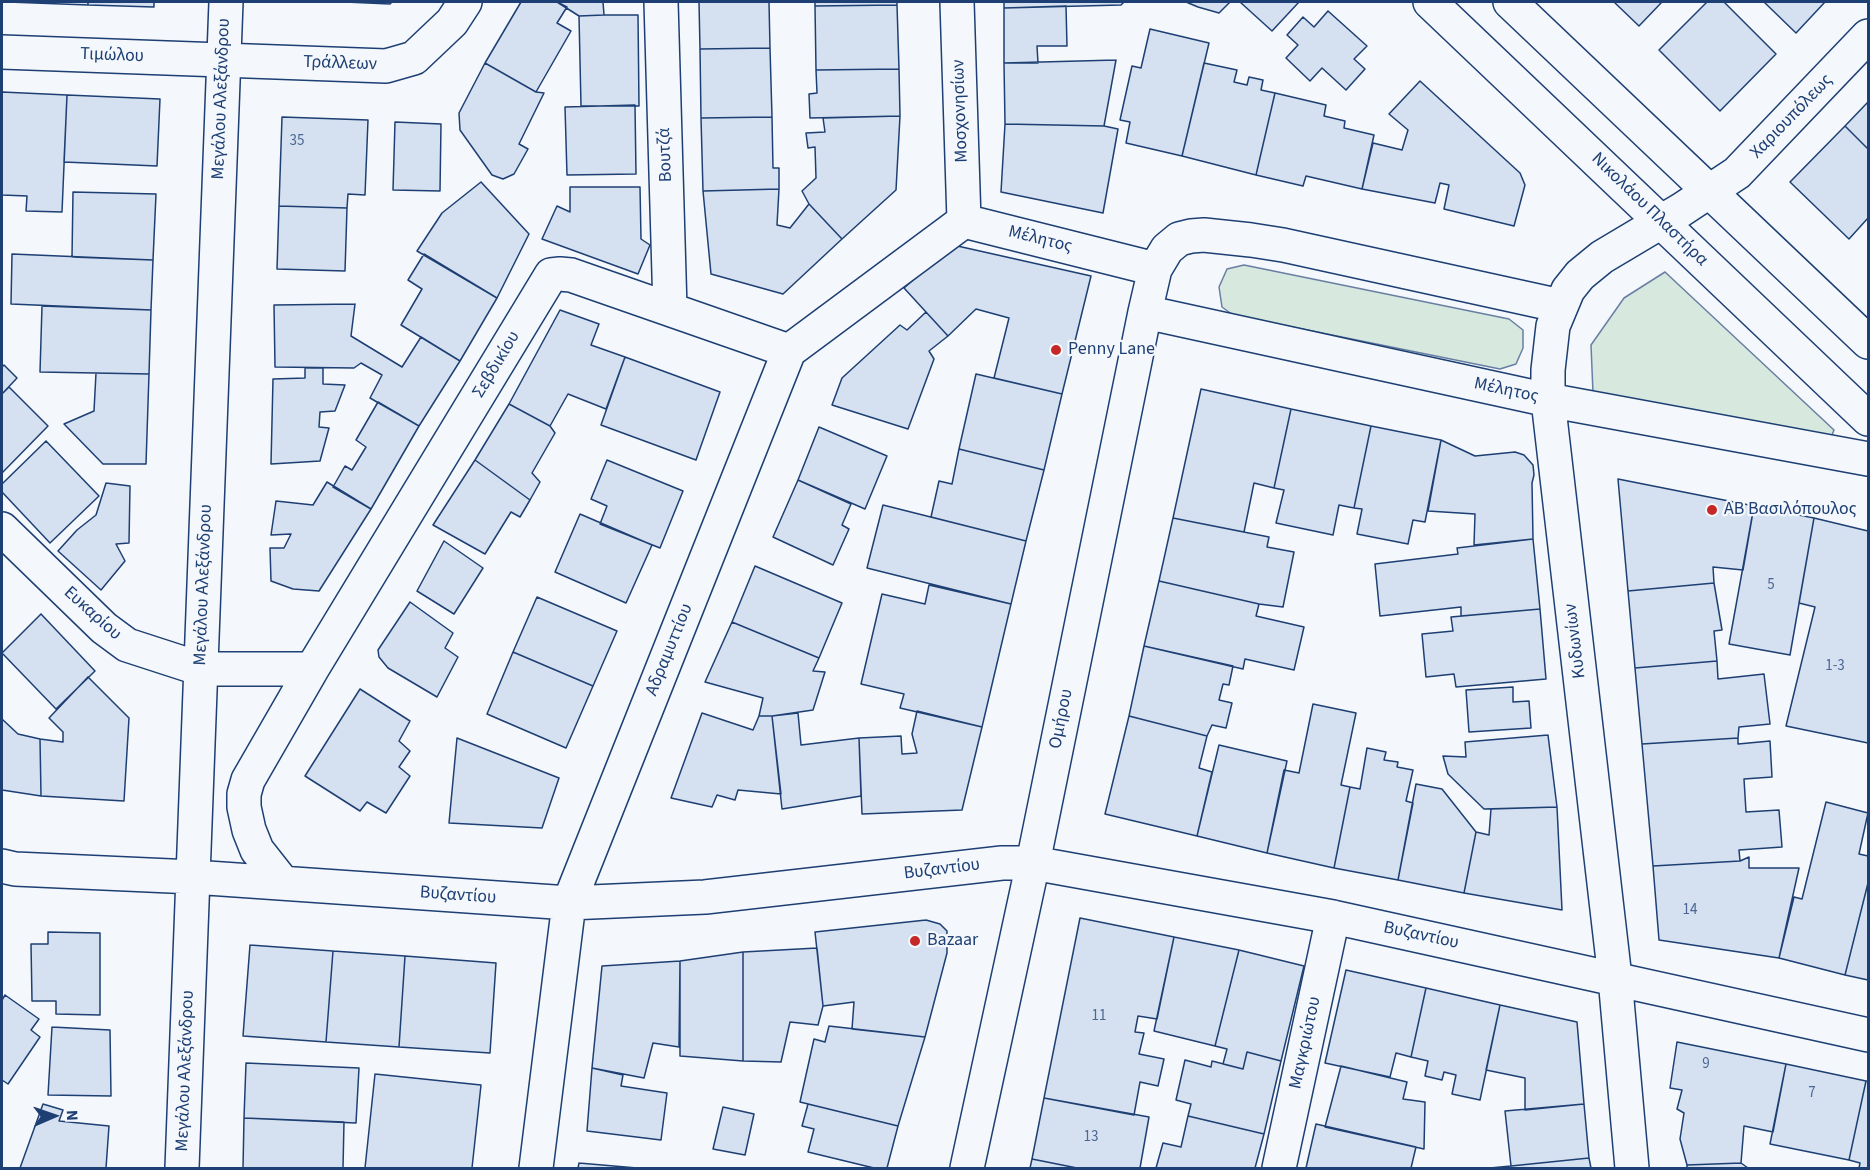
<!DOCTYPE html>
<html>
<head>
<meta charset="utf-8">
<style>
	body { margin:0 }
	#map { position:relative; width:1870px; height:1170px; overflow:hidden; background:#f4f7fb; font-family:"Source Sans 3",sans-serif }
	canvas { display:block }
	.frame { position:absolute; inset:0; border:3px solid #1d3f73; pointer-events:none }
	.north { position:absolute; left:24px; top:1086px; width:60px; height:60px; -webkit-text-stroke:4px #f4f7fb; paint-order:stroke; rotate:88deg; font-size:16px; font-weight:700; line-height:24px; text-align:center; color:#1d3f73 }
	.north::after { content:''; display:block; margin:auto; width:21px; height:27px; background:#1d3f73; clip-path:polygon(50% 0,100% 100%,50% 72%,0 100%) }
</style>
</head>
<body>
<div id="map">
<canvas width="1870" height="1170"></canvas>
<div class="frame"></div>
<div class="north">N</div>
</div>
<script>
const g = document.querySelector('canvas').getContext('2d');
g.lineJoin = 'round';
function fill(path, color) { g.fillStyle = color; g.fill(path, 'evenodd'); }
const poly = rows => new Path2D(rows.map(r => 'M' + r).join(''));
function trace(path, color, width, dash) { g.strokeStyle = color; g.lineWidth = width; g.lineCap = dash ? 'butt' : 'round'; g.setLineDash(dash || []); g.stroke(path); }
function label(font, color, halo, rows, align = 'center') {
  g.font = font + ' "Source Sans 3",sans-serif'; g.lineWidth = 4.5; g.setLineDash([]); g.textBaseline = 'middle'; g.strokeStyle = halo; g.fillStyle = color; for (const [text, x, y, turn = 0] of rows) {
    g.save(); g.translate(x, y); g.rotate((+turn || 0) * Math.PI / 180); g.textAlign = isNaN(turn) ? turn : align; if (halo) g.strokeText(text, 0, 0); g.fillText(text, 0, 0); g.restore();
  }
}
const green = poly([
	[1244,265,1509,319,1523,330,1523,348,1516,364,1500,369,1233,315,1222,307,1219,287,1227,269,1244,265],
	[1665,272,1834,430,1832,435,1821,438,1593,393,1591,345,1624,298,1665,272]
]);
const building = poly([
	[8,2,88,2,88,5,8,2],
	[88,2,154,2,154,7,88,5,88,2],
	[345,2,392,2,390,4,345,2],
	[521,2,557,2,567,7,557,23,571,31,536,92,485,63,521,2],
	[557,2,603,2,604,15,579,16,557,2],
	[699,2,769,2,770,48,700,49,699,2],
	[815,2,897,2,897,5,815,6,815,2],
	[1004,2,1124,2,1121,5,1004,8,1004,2],
	[1186,2,1230,2,1219,13,1198,7,1186,2],
	[1240,2,1299,2,1272,31,1240,2],
	[1614,2,1662,2,1639,26,1614,2],
	[1707,2,1724,2,1776,54,1720,111,1659,50,1707,2],
	[1764,2,1825,2,1796,33,1764,2],
	[897,5,899,69,816,70,815,6,897,5],
	[1066,6,1067,46,1037,46,1038,63,1004,63,1004,8,1066,6],
	[1328,11,1367,46,1354,59,1365,69,1346,90,1322,68,1310,81,1286,58,1298,45,1287,35,1303,17,1314,27,1328,11],
	[604,15,638,15,639,106,581,106,579,16,604,15],
	[1150,29,1209,43,1182,156,1126,143,1130,122,1120,120,1132,66,1141,68,1150,29],
	[770,48,772,117,701,118,700,49,770,48],
	[1116,60,1104,126,1005,124,1004,63,1116,60],
	[485,63,536,92,544,93,519,144,528,149,514,174,503,179,492,175,460,130,459,113,485,63],
	[1204,63,1237,70,1234,82,1247,85,1249,77,1263,80,1261,90,1275,93,1256,175,1182,156,1204,63],
	[899,69,900,116,810,118,809,94,817,93,816,70,899,69],
	[1420,81,1520,173,1525,185,1514,226,1444,209,1449,185,1440,183,1435,203,1362,189,1373,143,1402,150,1408,130,1389,114,1420,81],
	[2,92,67,95,62,212,26,211,27,196,2,195,2,92],
	[1275,93,1326,105,1324,116,1345,121,1344,128,1374,135,1362,189,1306,176,1303,186,1256,175,1275,93],
	[67,95,160,99,157,166,64,162,67,95],
	[1868,102,1868,149,1845,126,1868,102],
	[635,105,636,174,567,175,565,107,635,105],
	[900,116,896,190,842,239,809,204,802,191,816,178,815,147,808,148,806,133,825,132,823,118,900,116],
	[282,117,368,120,365,195,348,194,347,208,279,206,282,117],
	[772,117,773,168,779,168,779,189,703,191,701,118,772,117],
	[395,122,441,124,440,191,393,190,395,122],
	[1005,124,1104,126,1118,129,1103,213,1001,192,1005,124],
	[1845,126,1868,149,1868,218,1849,239,1790,182,1845,126],
	[481,182,529,234,497,298,417,251,442,213,481,182],
	[570,187,640,187,641,239,650,245,638,274,542,239,557,206,570,212,570,187],
	[779,189,777,225,790,228,809,204,842,239,783,294,711,274,703,191,779,189],
	[73,192,156,194,153,260,72,257,73,192],
	[279,206,347,208,345,271,277,269,279,206],
	[953,245,1091,276,1062,394,994,378,1009,318,976,309,948,336,904,288,953,245],
	[12,254,153,260,151,310,11,304,12,254],
	[424,254,497,298,460,361,401,325,422,289,408,280,424,254],
	[355,304,351,336,402,367,421,337,460,361,419,426,370,398,382,375,361,363,354,368,275,367,274,305,355,304],
	[42,306,151,310,149,374,40,372,42,306],
	[560,310,599,324,591,345,625,357,606,409,568,394,550,426,509,404,560,310],
	[926,312,948,336,929,351,934,359,908,429,832,405,842,378,900,325,907,330,926,312],
	[625,357,720,392,696,460,601,425,625,357],
	[4,365,17,378,2,394,2,367,4,365],
	[305,368,323,368,323,384,345,385,335,411,320,412,319,427,329,428,320,461,271,464,273,379,305,378,305,368],
	[96,373,149,374,146,464,103,464,64,424,94,411,96,373],
	[976,374,1062,394,1044,470,959,449,976,374],
	[9,387,48,426,2,473,2,394,9,387],
	[1201,389,1291,409,1274,488,1254,483,1244,532,1173,518,1201,389],
	[378,402,419,426,371,509,333,487,345,466,352,470,366,447,356,440,378,402],
	[509,404,550,426,555,433,532,473,540,482,530,500,475,460,509,404],
	[1291,409,1371,426,1354,508,1339,505,1333,535,1276,523,1284,490,1274,488,1291,409],
	[1371,426,1441,440,1425,522,1413,520,1408,544,1357,534,1362,509,1354,508,1371,426],
	[819,427,887,456,865,509,798,480,819,427],
	[1441,440,1475,456,1515,452,1524,455,1533,465,1534,475,1532,483,1533,539,1474,545,1475,514,1428,511,1441,440],
	[46,441,99,496,50,543,2,492,2,484,46,441],
	[959,449,1044,470,1026,541,931,517,939,481,952,484,959,449],
	[475,460,530,500,520,517,511,512,485,554,433,525,475,460],
	[607,460,683,491,660,548,600,524,607,506,591,499,607,460],
	[1618,479,1754,506,1743,570,1713,567,1714,583,1628,591,1618,479],
	[798,480,851,504,842,525,849,529,833,565,773,537,798,480],
	[327,482,371,509,319,591,293,589,271,581,270,548,284,548,291,534,271,535,276,501,313,505,327,482],
	[106,483,130,486,129,543,116,544,125,561,101,590,58,551,77,530,96,515,106,483],
	[883,505,1026,541,1011,604,867,568,883,505],
	[1754,506,1814,518,1790,655,1729,644,1754,506],
	[580,514,652,545,626,603,555,572,580,514],
	[1173,518,1269,537,1267,547,1294,552,1283,607,1259,604,1159,581,1173,518],
	[1814,518,1868,531,1868,743,1786,726,1815,607,1799,603,1814,518],
	[1533,539,1540,609,1461,616,1461,607,1380,616,1375,564,1458,554,1457,548,1533,539],
	[444,541,483,568,454,614,417,591,444,541],
	[755,566,842,603,819,658,732,622,755,566],
	[1159,581,1259,604,1256,616,1304,627,1294,670,1245,659,1243,669,1144,646,1159,581],
	[1714,583,1722,630,1714,631,1717,661,1635,668,1628,591,1714,583],
	[929,585,1011,604,982,727,900,708,904,694,861,684,882,594,925,604,929,585],
	[537,597,617,631,593,686,513,652,537,597],
	[410,602,453,633,445,648,458,657,437,697,388,668,379,657,378,650,410,602],
	[1540,609,1546,679,1456,687,1454,674,1426,677,1422,634,1453,631,1451,617,1540,609],
	[41,614,95,671,56,709,2,653,41,614],
	[732,622,819,658,813,671,825,672,813,710,772,716,759,716,763,698,705,682,732,622],
	[1144,646,1233,666,1229,685,1223,684,1219,700,1232,703,1226,728,1212,725,1207,736,1129,716,1144,646],
	[513,652,593,686,566,748,487,714,513,652],
	[1717,661,1718,679,1764,674,1770,724,1739,727,1738,738,1642,744,1635,668,1717,661],
	[88,677,129,718,124,801,41,796,40,739,63,742,63,732,49,718,88,677],
	[1513,687,1513,702,1529,701,1531,728,1469,732,1466,690,1513,687],
	[360,689,410,721,399,741,410,751,399,767,410,776,386,813,367,802,360,811,305,776,360,689],
	[1313,704,1356,713,1341,785,1350,787,1334,868,1267,853,1284,770,1299,773,1313,704],
	[917,711,982,727,962,810,862,814,859,738,901,736,902,754,917,753,912,734,917,711],
	[702,713,753,730,759,716,772,716,781,794,738,790,735,800,717,795,712,807,671,798,702,713],
	[798,713,801,745,859,738,861,796,782,809,772,716,798,713],
	[1129,716,1207,736,1199,768,1212,772,1197,836,1105,814,1129,716],
	[2,719,18,734,40,739,41,796,2,790,2,719],
	[1548,735,1557,807,1484,809,1448,774,1443,756,1466,757,1465,742,1548,735],
	[457,738,559,778,542,828,449,823,457,738],
	[1738,738,1738,744,1770,741,1772,777,1744,779,1746,812,1779,810,1782,847,1739,850,1740,861,1653,866,1642,744,1738,738],
	[1219,745,1287,761,1267,853,1197,836,1219,745],
	[1367,748,1386,752,1384,760,1398,762,1397,767,1413,770,1406,801,1413,803,1398,880,1334,868,1350,787,1360,789,1367,748],
	[1416,784,1442,789,1476,832,1464,893,1398,880,1416,784],
	[1826,802,1868,813,1859,854,1868,856,1868,883,1845,975,1779,958,1794,897,1802,899,1826,802],
	[1557,807,1562,910,1464,893,1476,832,1489,835,1491,809,1557,807],
	[1749,857,1749,868,1799,868,1779,958,1659,940,1653,866,1740,861,1749,857],
	[1868,883,1868,980,1845,975,1868,883],
	[1080,918,1174,937,1157,1019,1138,1016,1135,1032,1144,1033,1139,1054,1164,1059,1158,1086,1140,1082,1134,1115,1044,1098,1080,918],
	[926,920,940,924,947,931,947,953,925,1037,852,1029,854,1002,823,1006,815,932,926,920],
	[48,932,100,933,100,1015,56,1014,56,1001,32,1001,31,944,48,944,48,932],
	[1174,937,1239,950,1215,1046,1154,1031,1174,937],
	[250,945,333,951,326,1042,243,1036,250,945],
	[817,948,823,1006,818,1025,790,1022,781,1062,743,1061,743,952,817,948],
	[1239,950,1304,966,1281,1061,1247,1052,1243,1069,1223,1064,1227,1049,1215,1046,1239,950],
	[333,951,405,956,399,1047,326,1042,333,951],
	[743,952,743,1061,680,1056,680,961,743,952],
	[405,956,496,963,490,1053,399,1047,405,956],
	[680,961,679,1047,653,1043,644,1078,592,1068,602,966,680,961],
	[1346,970,1426,988,1411,1057,1396,1053,1390,1077,1325,1063,1346,970],
	[1426,988,1500,1005,1480,1100,1452,1094,1456,1075,1444,1072,1442,1080,1425,1076,1428,1061,1411,1057,1426,988],
	[5,995,39,1019,31,1030,40,1037,8,1084,2,1080,2,1000,5,995],
	[1500,1005,1577,1022,1584,1104,1525,1110,1525,1078,1486,1070,1500,1005],
	[829,1026,925,1037,898,1126,800,1102,814,1039,825,1042,829,1026],
	[52,1027,110,1030,111,1096,48,1095,52,1027],
	[1677,1042,1786,1064,1773,1132,1744,1126,1741,1163,1687,1165,1680,1139,1684,1113,1677,1109,1682,1090,1670,1088,1677,1042],
	[1247,1052,1281,1061,1264,1134,1188,1116,1191,1104,1176,1100,1185,1060,1211,1067,1212,1061,1243,1069,1247,1052],
	[246,1063,359,1068,356,1123,244,1118,246,1063],
	[1786,1064,1866,1081,1849,1160,1770,1144,1786,1064],
	[1341,1066,1407,1082,1403,1099,1425,1102,1424,1149,1325,1127,1341,1066],
	[592,1068,623,1075,621,1086,667,1093,661,1140,587,1131,592,1068],
	[375,1074,481,1085,472,1168,365,1168,375,1074],
	[1866,1081,1868,1081,1868,1168,1859,1168,1860,1163,1849,1160,1866,1081],
	[1044,1098,1149,1117,1140,1168,1077,1168,1032,1159,1044,1098],
	[43,1104,63,1110,59,1121,109,1126,106,1168,20,1168,43,1104],
	[808,1104,898,1126,887,1168,874,1168,808,1152,814,1129,802,1126,808,1104],
	[1584,1104,1589,1158,1511,1166,1505,1111,1584,1104],
	[723,1107,754,1114,745,1155,713,1149,723,1107],
	[1188,1116,1264,1134,1255,1168,1156,1168,1163,1143,1181,1147,1188,1116],
	[244,1118,344,1122,343,1168,243,1168,244,1118],
	[1316,1124,1416,1147,1411,1168,1306,1168,1316,1124],
	[1589,1158,1591,1168,1490,1168,1511,1166,1589,1158],
	[1032,1159,1077,1168,1030,1168,1032,1159],
	[579,1163,637,1168,578,1168,579,1163],
	[1741,1163,1748,1168,1687,1168,1687,1165,1741,1163]
]);
const minor = poly([
	[661,2,670,309],
	[957,2,964,221],
	[1430,2,1868,419],
	[1510,2,1868,342],
	[2,52,386,66,414,58,452,22,465,2],
	[964,221,1155,269],
	[1145,312,1548,400,1868,459],
	[2,529,104,628,127,645,201,669,312,669],
	[2,866,15,869,193,877,569,903,705,897,1002,863,1033,863,1333,917,1868,1035],
	[283,883,257,850,249,830,244,807,244,794,248,780,312,669,551,275,560,274,571,275,789,351],
	[182,1168,226,2],
	[536,1168,569,903,789,351,964,221],
	[967,1168,1033,863,1145,312,1155,269,1167,249,1179,239,1191,236,1204,235,1251,240,1283,245,1561,306],
	[1279,1168,1333,917],
	[1632,1168,1615,978,1548,400,1548,370,1553,326,1568,290,1580,275,1602,257,1681,210,1737,173,1868,36]
]);
const markers = [
	[1056,350,6,"#c62828"],
	[1712,510,6,"#c62828"],
	[915,941,6,"#c62828"]
];
const numberNames = [
	["35",297,142],
	["5",1771,586],
	["1-3",1835,667],
	["14",1690,911],
	["11",1099,1017],
	["9",1706,1065],
	["7",1812,1094],
	["13",1091,1138]
];
const streetNames = [
	["Τιμώλου",112,56,2],
	["Τράλλεων",340,64,2],
	["Μεγάλου Αλεξάνδρου",222,99,-88],
	["Μοσχονησίων",961,111,-92],
	["Χαριουπόλεως",1792,117,-46],
	["Βουτζά",666,155,-92],
	["Νικολάου Πλαστήρα",1649,210,44],
	["Μέλητος",1040,240,14],
	["Σεβδικίου",497,365,-59],
	["Μέλητος",1506,391,12],
	["Μεγάλου Αλεξάνδρου",204,585,-88],
	["Ευκαρίου",92,614,42],
	["Κυδωνίων",1576,641,-97],
	["Αδραμυττίου",670,650,-68],
	["Ομήρου",1062,719,-79],
	["Βυζαντίου",942,870,-7],
	["Βυζαντίου",458,896,4],
	["Βυζαντίου",1421,936,12],
	["Μαγκριώτου",1306,1043,-78],
	["Μεγάλου Αλεξάνδρου",186,1071,-88]
];
const poiNames = [
	["Penny Lane",1068,350],
	["ΑΒ Βασιλόπουλος",1724,510],
	["Bazaar",927,941]
];
fill(green, '#d7e8df');
trace(green, '#687fa3', 1.5);
fill(building, '#d5e0f0');
trace(building, '#1d3f73', 1.5);
trace(minor, '#1d3f73', 36);
trace(minor, '#f4f7fb', 33);
for (const [x, y, r, color] of markers) { const dot = new Path2D(); dot.arc(x, y, r, 0, 2 * Math.PI); g.fillStyle = color; g.fill(dot); trace(dot, '#f4f7fb', 2); }
label('15px', '#4b6792', null, numberNames);
label('18px', '#1d3f73', '#f4f7fb', streetNames);
label('18px', '#1d3f73', '#f4f7fb', poiNames, 'left');
</script>
</body>
</html>
